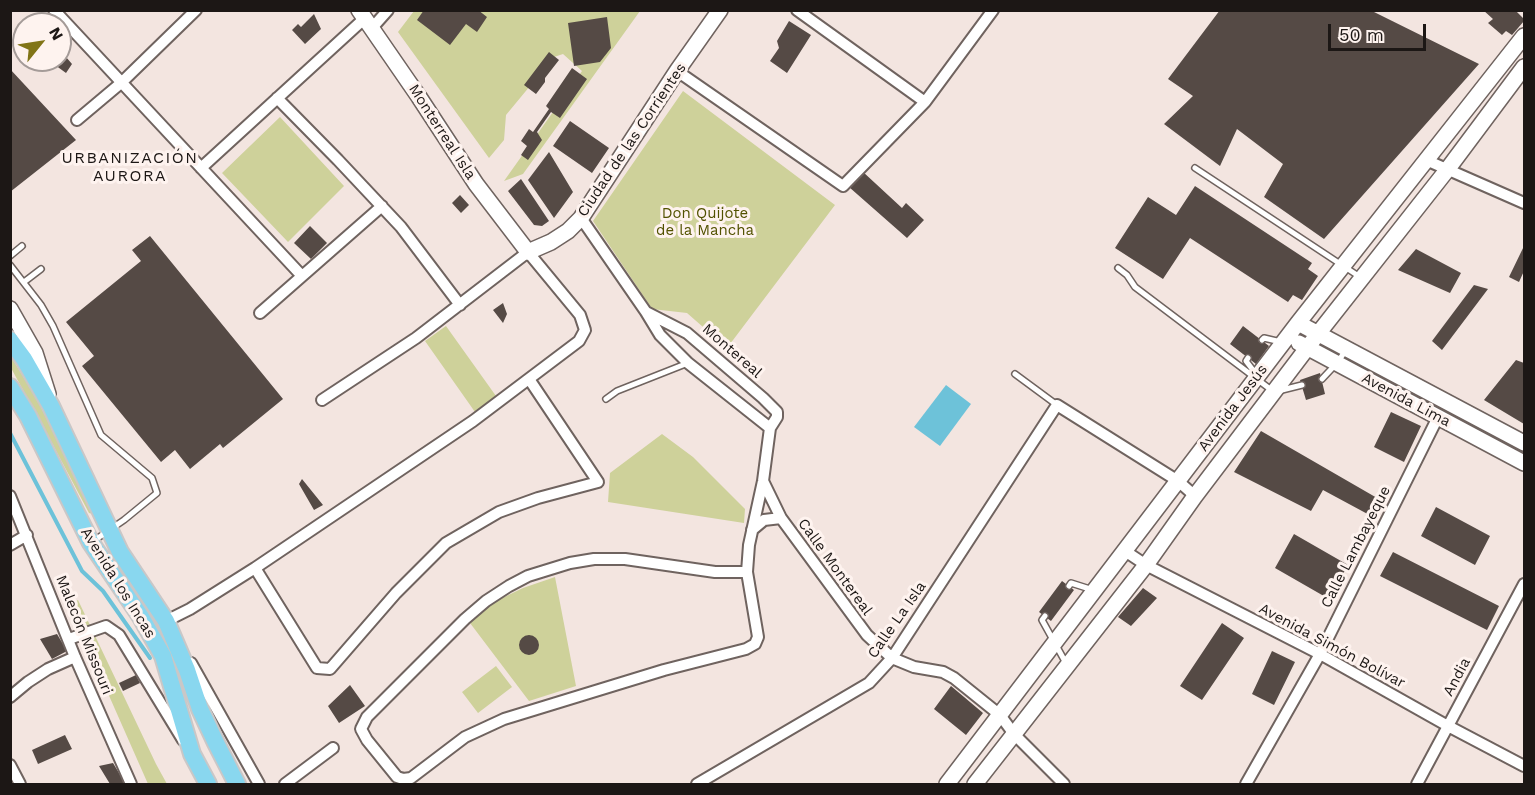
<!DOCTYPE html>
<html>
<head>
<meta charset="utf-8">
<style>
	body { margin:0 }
	#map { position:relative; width:1535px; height:795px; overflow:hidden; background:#f3e5e0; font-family:"Work Sans",sans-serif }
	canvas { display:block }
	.frame { position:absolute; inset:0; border:12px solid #1c1715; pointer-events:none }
	.north { position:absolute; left:12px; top:12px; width:60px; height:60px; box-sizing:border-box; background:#fef3ef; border:2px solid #a49b98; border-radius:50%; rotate:60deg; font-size:16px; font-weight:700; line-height:24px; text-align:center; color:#1c1715 }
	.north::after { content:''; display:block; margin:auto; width:21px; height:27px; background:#817417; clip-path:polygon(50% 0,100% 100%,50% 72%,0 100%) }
	.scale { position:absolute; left:1328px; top:24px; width:98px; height:27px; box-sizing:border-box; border:3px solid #1c1715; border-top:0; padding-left:8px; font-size:18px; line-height:21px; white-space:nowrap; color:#1c1715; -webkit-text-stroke:4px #fef3ef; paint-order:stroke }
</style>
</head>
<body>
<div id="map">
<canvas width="1535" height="795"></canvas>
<div class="frame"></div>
<div class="north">N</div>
<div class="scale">50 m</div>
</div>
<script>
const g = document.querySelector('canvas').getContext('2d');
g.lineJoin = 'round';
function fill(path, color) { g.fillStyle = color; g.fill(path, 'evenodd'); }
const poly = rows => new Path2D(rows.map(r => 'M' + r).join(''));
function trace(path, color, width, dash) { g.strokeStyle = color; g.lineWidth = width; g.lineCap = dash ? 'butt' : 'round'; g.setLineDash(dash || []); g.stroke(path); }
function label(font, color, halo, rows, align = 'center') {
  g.font = font + ' "Work Sans",sans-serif'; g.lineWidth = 6; g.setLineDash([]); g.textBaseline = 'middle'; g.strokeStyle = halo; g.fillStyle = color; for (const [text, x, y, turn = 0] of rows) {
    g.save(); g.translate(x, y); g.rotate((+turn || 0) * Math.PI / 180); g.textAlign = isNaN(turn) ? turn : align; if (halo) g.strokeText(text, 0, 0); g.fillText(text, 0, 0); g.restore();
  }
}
const green = poly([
	[414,11,640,11,523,174,504,181,582,71,563,54,554,57,506,115,504,140,489,158,398,32],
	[683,91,835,205,727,348,687,313,652,309,593,221],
	[280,117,344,186,288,242,222,173],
	[446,326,496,396,475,412,425,341],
	[10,355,37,399,93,514,89,513,54,447,11,368],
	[662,434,693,457,745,509,744,523,608,502,610,473],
	[555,577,576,686,529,701,470,623,494,602,523,588],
	[78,600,156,764,167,784,148,784,69,605],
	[496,666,512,687,478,713,462,692]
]);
const water = poly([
	[946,385,971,404,940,446,914,427]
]);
const stream = poly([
	[10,433,82,571,103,591,150,658]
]);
const building = poly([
	[424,10,478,10,487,17,477,32,466,24,450,45,417,20],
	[1220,10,1370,10,1479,64,1324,239,1264,197,1283,164,1237,129,1220,166,1164,124,1193,96,1168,79],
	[1483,10,1515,10,1524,19,1524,21,1512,35,1506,31,1502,35,1488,23,1493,19],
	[314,14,321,29,305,44,292,30,298,24,301,27],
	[607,17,611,48,600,62,574,66,568,23],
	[789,21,811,35,787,73,770,61,779,48,777,41],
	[549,52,559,60,545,78,545,82,536,94,524,85],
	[66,57,72,64,66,73,55,65],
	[572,68,587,79,560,118,551,112,537,132,542,140,528,160,521,155,527,146,521,141,529,129,533,132,549,109,546,106],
	[10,69,76,140,10,192],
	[570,121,609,148,592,173,553,146],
	[549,152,573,192,554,218,528,180],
	[862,171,902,208,906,203,924,220,907,238,849,187],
	[521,179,549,221,542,226,534,225,508,191],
	[1195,186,1312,263,1308,269,1318,276,1302,300,1293,295,1288,302,1190,238,1163,279,1115,248,1148,197,1176,215],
	[460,195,469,205,461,213,452,203],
	[310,226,327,243,311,259,294,243],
	[150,236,283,399,223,448,220,444,190,469,175,450,161,462,82,366,94,356,66,322,141,261,132,250],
	[1524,246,1524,271,1519,282,1509,277],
	[1416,249,1461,273,1450,293,1398,270],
	[1474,285,1488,289,1442,350,1432,341],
	[503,303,507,314,503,323,493,310],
	[1243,326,1269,346,1256,364,1230,344],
	[1516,360,1524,363,1524,424,1484,400],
	[1320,373,1325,394,1306,400,1300,380],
	[1391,412,1421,426,1404,462,1374,447],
	[1261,431,1384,502,1375,518,1323,490,1311,511,1234,472],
	[302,479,323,505,314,510,299,484],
	[1436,507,1490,536,1475,565,1421,536],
	[1294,534,1348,565,1329,599,1275,568],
	[1393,552,1499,606,1487,630,1380,576],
	[1062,581,1074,590,1051,621,1039,612],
	[1143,588,1157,598,1131,626,1118,617],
	[1222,623,1244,638,1202,700,1180,686],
	[57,634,67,651,52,659,40,639],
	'519 645a10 10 0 1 1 20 0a10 10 0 1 1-20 0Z',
	[1272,651,1295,662,1274,705,1252,694],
	[136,675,140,683,123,691,119,683],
	[350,685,365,706,339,723,328,706],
	[951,686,983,713,966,735,934,709],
	[65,735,72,749,38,764,32,750],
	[113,763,125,783,122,784,110,784,99,766]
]);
const lane = poly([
	[1195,168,1360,277],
	[10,256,22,246],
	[10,265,41,305,53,326,101,435,152,478,157,493,124,520,92,542],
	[1118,268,1127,275,1135,287,1274,392,1302,385],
	[24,282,41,269],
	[1262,340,1264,338,1281,342],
	[1248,358,1246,361,1256,374],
	[1015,374,1057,405],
	[1322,379,1337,363,1346,350],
	[606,399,617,391,688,363],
	[1069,586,1071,583,1093,590],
	[1045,616,1042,620,1067,665]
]);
const street = poly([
	[54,10,302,276],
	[797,10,925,102],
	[372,28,388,10],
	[677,71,843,186,925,102,993,10],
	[277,98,338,160,401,227,460,305],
	[77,120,121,83,196,10],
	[1426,160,1524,203],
	[201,168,365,18],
	[581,218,646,312,660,335,688,363,770,428],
	[646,312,687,333,763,398,777,412,777,417,770,428,763,481,749,545,747,572,758,637,755,644,746,649,664,670,504,719,465,737,411,778,403,779,397,777,367,740,361,729,367,717,465,619,486,601,509,586,528,576,570,563,594,559,625,559,715,572,747,572],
	[260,313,382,206],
	[763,481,781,518,867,635,892,658,914,667,943,672,954,678,1000,715,1014,734,1064,784],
	[10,496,75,657,131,784],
	[752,530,764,520,781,518],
	[10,545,27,535],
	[1125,551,1146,565,1320,654,1448,726,1524,766],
	[255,568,317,668,330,669,396,593,446,543,499,512,538,498,598,482,529,379],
	[170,626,166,621,190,609,255,568,473,421,579,341,585,330,580,315,528,252,416,338,322,400],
	[69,639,106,626,119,635,183,740],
	[191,663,259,784],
	[10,697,28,682,48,669,75,657],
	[10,765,20,784],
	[285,784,333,748],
	[697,784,869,683,892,658,1057,405,1178,481,1195,496],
	[1246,784,1320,654,1438,417],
	[1417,784,1524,584]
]);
const secondary = poly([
	[359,10,419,97,476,184,528,252,551,242,568,231,581,218,677,71,720,10],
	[10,309,35,353,48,394],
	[1298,323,1524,443],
	[1299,343,1524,463],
	[947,784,1298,323,1524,36],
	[975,784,1146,565,1195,496,1317,335,1447,170,1524,67]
]);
const primary = poly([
	[10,340,24,359,51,406,120,552,166,621,187,670,200,709,216,743,237,784],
	[10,387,28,416,91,543,141,617,163,656,192,754,208,784]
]);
const streetNames = [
	["Monterreal Isla",442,132,57],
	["Ciudad de las Corrientes",632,140,-56],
	["Montereal",732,351,41],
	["Avenida Lima",1406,400,28],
	["Avenida Jesús",1233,408,-53],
	["Calle Lambayeque",1356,547,-63],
	["Calle Montereal",835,567,54],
	["Avenida los Incas",118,583,58],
	["Calle La Isla",897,620,-55],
	["Malecón Missouri",84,635,68],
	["Avenida Simón Bolívar",1332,646,28],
	["Andia",1457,677,-62]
];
const parkNames = [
	["Don Quijote",705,214],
	["de la Mancha",705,231]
];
const neighbourhoodNames = [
	["URBANIZACIÓN",130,158],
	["AURORA",130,176]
];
fill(green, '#ced19a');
fill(water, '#6dc2d9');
trace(stream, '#6dc2d9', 4);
fill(building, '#554a45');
trace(lane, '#6f635f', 8);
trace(street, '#6f635f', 14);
trace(secondary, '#6f635f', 18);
trace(primary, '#c9c7c7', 20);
trace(lane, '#fff', 5);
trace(street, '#fff', 10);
trace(secondary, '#fff', 15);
trace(primary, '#89d7ef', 16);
label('15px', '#1c1715', '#fef3ef', streetNames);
label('15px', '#525200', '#fef3ef', parkNames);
g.letterSpacing = '1.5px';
label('16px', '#1c1715', '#fef3ef', neighbourhoodNames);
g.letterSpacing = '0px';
</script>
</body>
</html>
